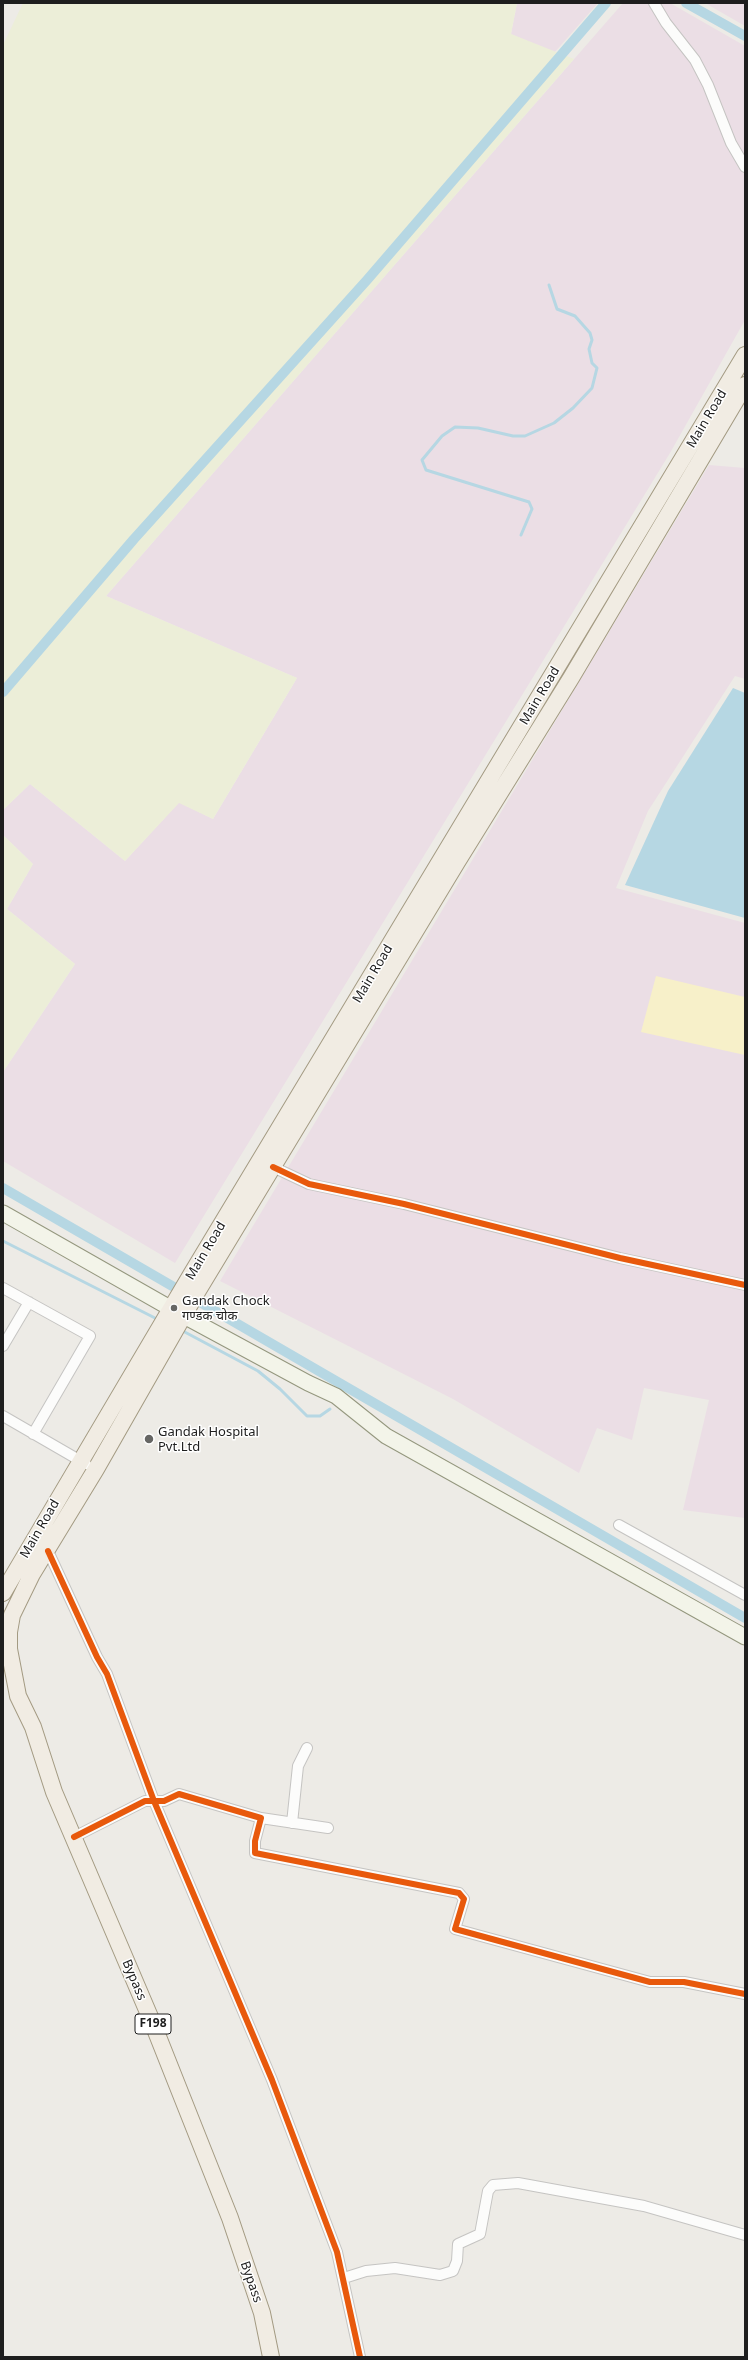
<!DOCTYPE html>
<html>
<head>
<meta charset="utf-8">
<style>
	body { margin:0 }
	#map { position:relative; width:748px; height:2360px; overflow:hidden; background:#edebe6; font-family:"Noto Sans",sans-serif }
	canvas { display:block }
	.frame { position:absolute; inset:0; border:4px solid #1e1e1e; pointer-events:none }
</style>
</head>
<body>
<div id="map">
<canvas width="748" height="2360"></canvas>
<div class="frame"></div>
</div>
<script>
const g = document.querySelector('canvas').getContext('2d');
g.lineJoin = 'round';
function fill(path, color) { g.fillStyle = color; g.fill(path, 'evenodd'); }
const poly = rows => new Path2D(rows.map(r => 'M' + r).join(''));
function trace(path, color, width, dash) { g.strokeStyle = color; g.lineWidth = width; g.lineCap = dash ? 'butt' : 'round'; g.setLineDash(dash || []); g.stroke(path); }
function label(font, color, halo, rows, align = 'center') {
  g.font = font + ' "Noto Sans","Noto Sans Devanagari",sans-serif'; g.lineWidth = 3; g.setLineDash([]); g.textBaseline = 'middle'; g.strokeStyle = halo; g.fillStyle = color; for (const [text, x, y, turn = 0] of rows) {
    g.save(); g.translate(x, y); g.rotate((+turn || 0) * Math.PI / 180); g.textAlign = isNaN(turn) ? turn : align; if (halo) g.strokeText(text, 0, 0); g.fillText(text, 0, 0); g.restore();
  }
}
const industrial = poly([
	[517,3,598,3,554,53,511,34],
	[623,3,670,3,745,46,745,320,670,453,175,1263,3,1161,3,1072,75,964,7,909,33,864,3,835,3,810,30,784,125,861,179,802,213,819,297,678,106,596],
	[705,3,745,3,745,26],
	[709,465,745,468,745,679,735,676,648,811,616,888,745,923,745,1518,683,1510,709,1400,644,1388,632,1440,597,1428,579,1473,453,1399,220,1281]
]);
const farmland = poly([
	[23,3,517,3,511,34,574,59,106,596,297,678,213,819,179,803,125,861,30,784,3,810,3,45],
	[3,835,33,864,7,909,75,964,3,1072]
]);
const sand = poly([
	[656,976,745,997,745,1055,641,1032]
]);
const water = poly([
	[733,688,745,693,745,918,625,885,668,791]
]);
const stream = poly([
	[521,535,532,509,529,502,426,470,422,460,442,436,455,427,478,428,513,436,525,436,554,423,573,408,592,388,597,368,592,363,589,349,592,340,590,333,575,316,557,309,549,285],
	[3,1241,155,1318],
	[181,1330,258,1371,280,1389,307,1416,320,1416,330,1409]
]);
const canal = poly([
	[686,3,745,36],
	[3,692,134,539,367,280,606,3],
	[3,1188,745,1618]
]);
const minor = poly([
	[654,3,666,23,695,60,708,85,731,143,745,167],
	[273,1167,309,1184,404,1204,620,1258,745,1285],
	[3,1288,90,1336,33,1434],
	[3,1346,29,1302],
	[3,1416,86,1464],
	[619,1525,745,1595],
	[48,1551,97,1657,107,1674,154,1801,272,2080,337,2252,360,2357],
	[261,1818,328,1828],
	[292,1823,298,1766,307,1748],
	[74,1837,145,1801,164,1801,179,1794,261,1818,255,1841,255,1853,459,1893,464,1899,455,1929,650,1982,684,1982,745,1994],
	[344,2278,366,2271,395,2268,440,2275,453,2271,457,2261,458,2244,480,2234,488,2191,493,2185,518,2183,644,2206,745,2235]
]);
const secondary = poly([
	[3,1213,184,1316,308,1383,336,1396,386,1436,745,1637]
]);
const primary = poly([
	[3,1593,192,1273,745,355],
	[271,2357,262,2313,230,2218,153,2024,54,1792,33,1727,18,1696,9,1649,9,1632,12,1615,32,1574,96,1469,197,1292,457,862,571,678,745,385]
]);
const cycleway = poly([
	[273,1167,309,1184,404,1204,620,1258,745,1285],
	[48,1551,97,1657,107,1674,154,1801,272,2080,337,2252,360,2357],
	[74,1837,145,1801,164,1801,179,1794,261,1818,255,1841,255,1853,459,1893,464,1899,455,1929,650,1982,684,1982,745,1994]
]);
const markers = [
	[174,1308,4,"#666664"],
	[149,1439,5,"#666664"]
];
const shields = [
	[153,2024,36]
];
const shieldNames = [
	["F198",153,2024]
];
const streetNames = [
	["Main Road",707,419,-59],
	["Main Road",540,696,-59],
	["Main Road",373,974,-59],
	["Main Road",206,1251,-59],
	["Main Road",40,1529,-60],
	["Bypass",134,1980,67],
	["Bypass",251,2282,71]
];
const poiNames = [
	["Gandak Chock",182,1301],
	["गण्डक चोक",182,1316],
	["Gandak Hospital",158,1432],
	["Pvt.Ltd",158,1447]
];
fill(industrial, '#ebdee5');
fill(farmland, '#eceed8');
fill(sand, '#f7f0c9');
fill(water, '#b6d7e3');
trace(stream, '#b6d7e3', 3);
trace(canal, '#b6d7e3', 10);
trace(minor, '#c5c4c2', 12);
trace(secondary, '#94977e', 17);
trace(primary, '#a39a82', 18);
trace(minor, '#fcfcfb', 10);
trace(secondary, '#f3f4e9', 15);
trace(primary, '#f1ece3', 16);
trace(cycleway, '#e8590c', 6);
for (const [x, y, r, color] of markers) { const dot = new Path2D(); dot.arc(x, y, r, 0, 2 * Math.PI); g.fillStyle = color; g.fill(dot); trace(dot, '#fff', 1.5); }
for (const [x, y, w] of shields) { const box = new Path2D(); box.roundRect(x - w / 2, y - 10, w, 20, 3); g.fillStyle = '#fff'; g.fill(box); trace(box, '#1e1e1e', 1); }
label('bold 12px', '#1e1e1e', null, shieldNames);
label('13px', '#1e1e1e', '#fff', streetNames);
label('13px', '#1e1e1e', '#fff', poiNames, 'left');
</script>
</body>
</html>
